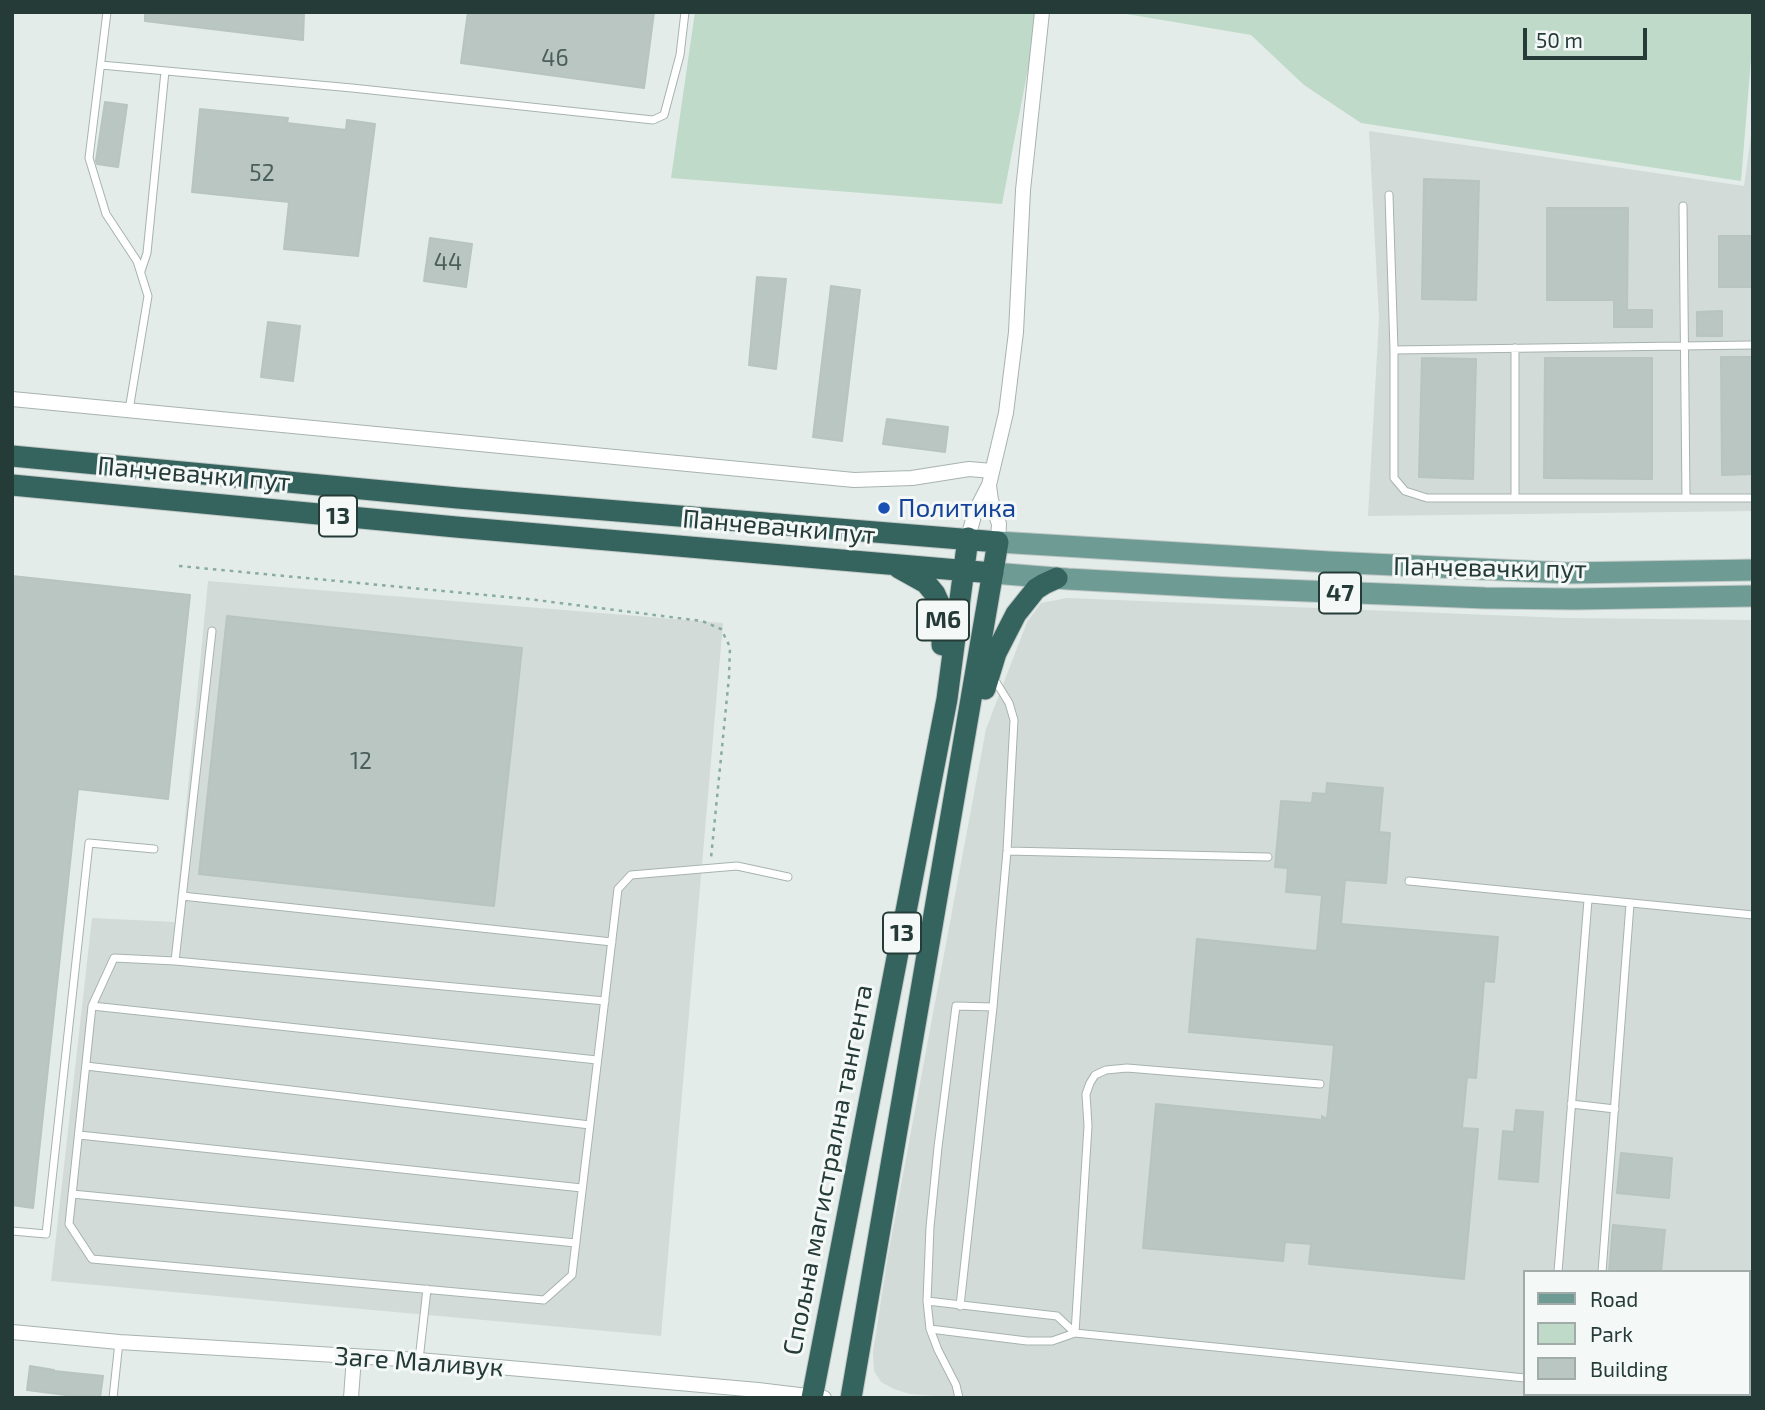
<!DOCTYPE html>
<html>
<head>
<meta charset="utf-8">
<style>
	body { margin:0 }
	#map { position:relative; width:1765px; height:1410px; overflow:hidden; background:#e4ece9; font-family:"Exo 2",sans-serif }
	canvas { display:block }
	.frame { position:absolute; inset:0; border:14px solid #253b37; pointer-events:none }
	.legend { position:absolute; left:1523px; top:1270px; width:228px; height:126px; box-sizing:border-box; background:#f4f8f7; border:2px solid #a1acaa; margin:0; padding:9px 12px; list-style:none; font-size:21px; color:#253b37 }
	.legend li { display:flex; align-items:center; gap:14px; height:35px }
	.legend b { width:35px; border:2px solid #a1acaa }
	.scale { position:absolute; left:1523px; top:28px; width:124px; height:32px; box-sizing:border-box; border:4px solid #253b37; border-top:0; padding-left:9px; font-size:21px; line-height:24px; white-space:nowrap; color:#253b37; -webkit-text-stroke:5px #f4f8f7; paint-order:stroke }
</style>
</head>
<body>
<div id="map">
<canvas width="1765" height="1410"></canvas>
<div class="frame"></div>
<ul class="legend">
<li><b style="height:9px;background:#6e9c94"></b>Road</li>
<li><b style="height:19px;background:#bfdac9"></b>Park</li>
<li><b style="height:19px;background:#b9c6c2"></b>Building</li>
</ul>
<div class="scale">50 m</div>
</div>
<script>
const g = document.querySelector('canvas').getContext('2d');
g.lineJoin = 'round';
function fill(path, color) { g.fillStyle = color; g.fill(path, 'evenodd'); }
const poly = rows => new Path2D(rows.map(r => 'M' + r).join(''));
function trace(path, color, width, dash) { g.strokeStyle = color; g.lineWidth = width; g.lineCap = dash ? 'butt' : 'round'; g.setLineDash(dash || []); g.stroke(path); }
function label(font, color, halo, rows, align = 'center') {
  g.font = font + ' "Exo 2",sans-serif'; g.lineWidth = 6; g.setLineDash([]); g.textBaseline = 'middle'; g.strokeStyle = halo; g.fillStyle = color; for (const [text, x, y, turn = 0] of rows) {
    g.save(); g.translate(x, y); g.rotate((+turn || 0) * Math.PI / 180); g.textAlign = isNaN(turn) ? turn : align; if (halo) g.strokeText(text, 0, 0); g.fillText(text, 0, 0); g.restore();
  }
}
const built = poly([
	[1753,122,1753,511,1368,516,1379,318,1369,131,1744,186],
	[208,581,723,623,661,1336,51,1281,92,918,175,922],
	[1067,598,1566,618,1753,620,1753,1398,960,1398,910,1394,894,1389,881,1382,874,1371,873,1352,888,1255,986,729,1027,622,1041,603],
	[1525,1272,1749,1272,1749,1394,1525,1394]
]);
const green = poly([
	[695,12,1039,12,1002,204,671,178],
	[1115,12,1753,12,1753,34,1741,181,1361,123,1304,85,1251,35]
]);
const building = poly([
	[145,12,304,12,303,40,145,21,145,12],
	[468,12,654,12,644,88,461,63,468,12],
	[105,102,127,105,118,167,97,164,96,161,105,102],
	[200,109,288,118,287,123,346,130,347,120,375,124,358,256,284,249,289,202,192,192,200,109],
	[1424,179,1479,181,1476,300,1422,299,1424,179],
	[1547,208,1628,208,1627,310,1652,310,1652,327,1614,327,1614,300,1547,300,1547,208],
	[1719,236,1753,236,1753,287,1719,287,1719,236],
	[430,238,472,244,466,287,424,281,430,238],
	[757,277,786,279,776,369,749,365,757,277],
	[831,286,860,290,842,441,813,437,831,286],
	[1722,311,1722,336,1697,336,1697,312,1722,311],
	[268,322,300,326,293,381,261,377,268,322],
	[1721,357,1753,357,1753,474,1722,475,1721,357],
	[1422,358,1476,359,1473,479,1419,477,1422,358],
	[1545,358,1652,358,1652,479,1544,478,1545,358],
	[887,419,948,427,945,452,883,444,887,419],
	[12,576,190,595,168,799,78,789,33,1208,12,1205,12,576],
	[227,616,522,648,494,906,199,874,227,616],
	[1327,783,1383,788,1379,832,1390,833,1386,883,1345,880,1341,924,1498,937,1494,982,1484,981,1476,1078,1467,1077,1462,1128,1478,1129,1464,1279,1309,1264,1311,1244,1285,1242,1283,1261,1143,1248,1156,1104,1322,1120,1322,1116,1327,1119,1334,1045,1189,1032,1197,939,1317,951,1322,895,1286,892,1288,868,1275,867,1281,801,1312,803,1313,793,1326,794,1327,783],
	[1516,1110,1543,1112,1538,1182,1499,1179,1503,1131,1514,1132,1516,1110],
	[1621,1153,1672,1158,1669,1198,1617,1193,1621,1153],
	[1613,1225,1665,1230,1661,1272,1609,1272,1613,1225],
	[30,1366,54,1370,54,1371,103,1376,100,1398,74,1398,74,1396,27,1390,30,1366]
]);
const path = poly([
	[179,566,528,599,702,621,721,629,730,647,729,677,711,858]
]);
const lane = poly([
	[107,12,89,158,106,214,137,261,148,296,129,410],
	[101,65,352,88,653,120,664,115,680,55,685,12],
	[1389,195,1394,350,1394,478,1405,491,1427,498,1753,498],
	[1683,206,1686,498],
	[141,271,147,253,165,71],
	[1394,350,1753,345],
	[1515,498,1515,348],
	[212,631,175,961,114,958,92,1006,69,1224,92,1259,544,1300,572,1275,618,889,631,875,737,866,788,877],
	[1007,851,1268,857],
	[1409,881,1753,915],
	[182,896,612,942],
	[175,961,605,1001],
	[92,1006,597,1060],
	[86,1066,590,1125],
	[1571,1104,1615,1109],
	[79,1135,582,1188],
	[72,1194,576,1243],
	[12,1231,46,1234,89,843,154,849],
	[1558,1272,1588,900],
	[1602,1272,1630,904],
	[927,1301,1057,1316,1075,1333],
	[960,1306,993,1007,1007,851,1014,720,1009,703,993,677],
	[1749,1313,1753,1317],
	[930,1329,1027,1341,1052,1341,1075,1333,1525,1378],
	[1075,1333,1088,1126,1086,1094,1090,1083,1095,1075,1106,1070,1127,1068,1320,1084],
	[419,1360,427,1289],
	[1694,1394,1729,1398],
	[113,1398,119,1342],
	[959,1398,956,1385,938,1350,930,1329,927,1301,930,1227,938,1147,956,1006,993,1007],
	[1751,1398,1753,1368]
]);
const street = poly([
	[12,399,854,480,912,478,969,469,992,471],
	[989,486,991,500,999,524,998,542],
	[968,538,975,512,989,485,1006,413,1016,332,1023,190,1042,12],
	[12,1332,119,1342,419,1360,758,1390,824,1398],
	[351,1398,354,1356]
]);
const primary = poly([
	[998,542,1329,562,1567,573,1753,570],
	[993,573,1068,579,1231,588,1485,598,1575,599,1753,596]
]);
const highway = poly([
	[12,456,458,498,998,542,851,1398],
	[12,485,456,527,993,573],
	[899,568,926,583,935,594,940,605,943,621,942,645],
	[985,689,996,653,1016,614,1036,589,1044,584,1057,578],
	[812,1398,947,699,968,538]
]);
const markers = [
	[884,508,7,"#1a4fb4"]
];
const numberNames = [
	["46",555,58],
	["52",262,173],
	["44",448,262],
	["12",361,761]
];
const shields = [
	[338,516,38],
	[1340,593,42],
	[943,620,52],
	[902,933,38]
];
const shieldNames = [
	["13",338,516],
	["47",1340,593],
	["M6",943,620],
	["13",902,933]
];
const streetNames = [
	["Панчевачки пут",194,474,5],
	["Панчевачки пут",779,527,5],
	["Панчевачки пут",1490,568,1],
	["Спољна магистрална тангента",828,1170,-79],
	["Заге Маливук",419,1362,4]
];
const transitNames = [
	["Политика",898,508]
];
fill(built, '#d2dbd8');
fill(green, '#bfdac9');
fill(building, '#b9c6c2');
trace(building, '#b7c4c0', 2);
trace(lane, '#a7b3b0', 9);
trace(street, '#a7b3b0', 16);
trace(primary, '#c2c8c7', 23);
trace(highway, '#c2c8c7', 23);
trace(path, '#88aba3', 2.5, [3.5, 5]);
trace(lane, '#fff', 7);
trace(street, '#fff', 14);
trace(primary, '#6e9c94', 21);
trace(highway, '#35645e', 21);
for (const [x, y, r, color] of markers) { const dot = new Path2D(); dot.arc(x, y, r, 0, 2 * Math.PI); g.fillStyle = color; g.fill(dot); trace(dot, '#f4f8f7', 2.5); }
label('23px', '#4a5e5a', null, numberNames);
for (const [x, y, w] of shields) { const box = new Path2D(); box.roundRect(x - w / 2, y - 20.5, w, 41, 5); g.fillStyle = '#f4f8f7'; g.fill(box); trace(box, '#253b37', 2); }
label('bold 24px', '#253b37', null, shieldNames);
label('26px', '#253b37', '#f4f8f7', streetNames);
label('26px', '#164399', '#f4f8f7', transitNames, 'left');
</script>
</body>
</html>
